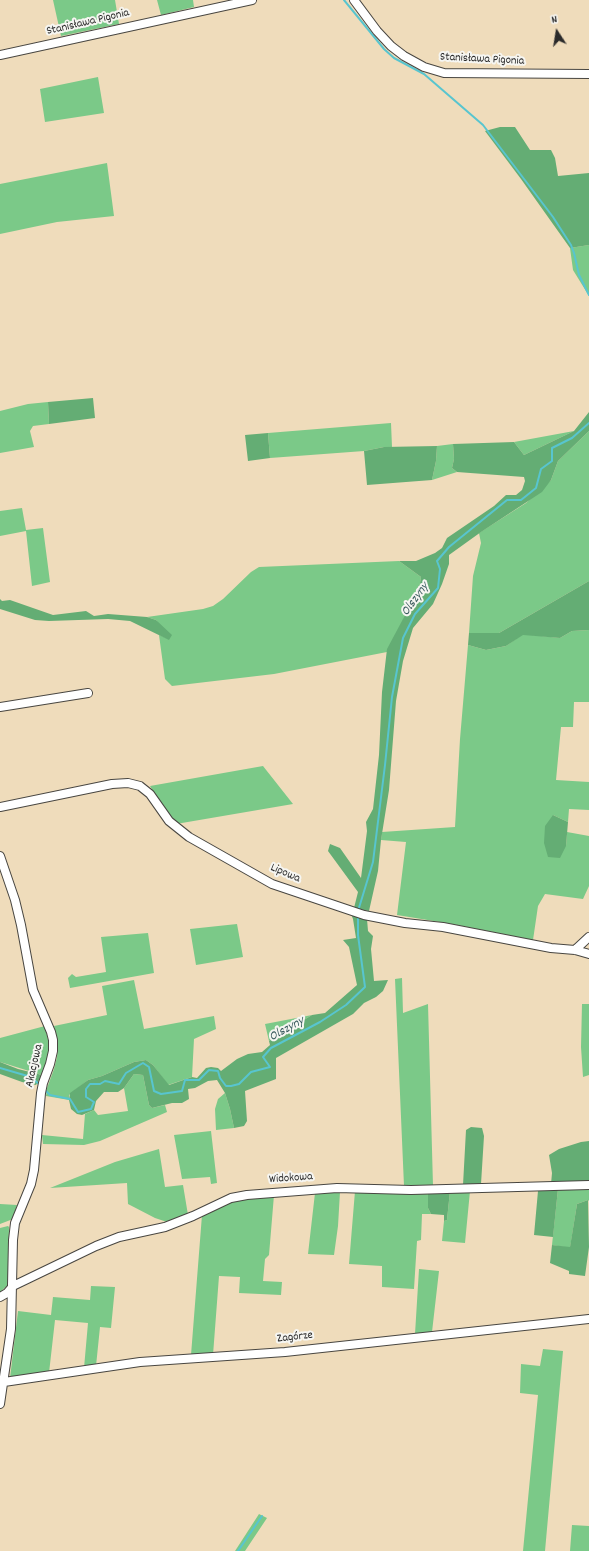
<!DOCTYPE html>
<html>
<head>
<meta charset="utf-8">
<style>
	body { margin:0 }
	#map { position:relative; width:589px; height:1551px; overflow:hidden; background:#efdcbb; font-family:Dekko,sans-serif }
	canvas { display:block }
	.north { position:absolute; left:537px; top:12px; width:40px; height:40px; -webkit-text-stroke:3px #f6f6f2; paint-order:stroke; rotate:348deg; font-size:11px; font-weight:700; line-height:16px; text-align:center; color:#2b2b2b }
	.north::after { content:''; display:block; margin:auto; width:14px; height:18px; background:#2b2b2b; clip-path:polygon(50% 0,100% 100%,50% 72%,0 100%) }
</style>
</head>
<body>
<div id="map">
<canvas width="589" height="1551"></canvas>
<div class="north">N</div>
</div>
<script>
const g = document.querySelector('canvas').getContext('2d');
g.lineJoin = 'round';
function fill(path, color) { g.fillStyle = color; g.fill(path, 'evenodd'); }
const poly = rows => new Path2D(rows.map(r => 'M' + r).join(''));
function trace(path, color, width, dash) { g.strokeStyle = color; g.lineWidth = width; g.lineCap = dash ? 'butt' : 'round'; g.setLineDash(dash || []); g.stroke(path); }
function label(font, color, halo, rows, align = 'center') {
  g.font = font + ' Dekko,sans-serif'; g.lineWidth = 4; g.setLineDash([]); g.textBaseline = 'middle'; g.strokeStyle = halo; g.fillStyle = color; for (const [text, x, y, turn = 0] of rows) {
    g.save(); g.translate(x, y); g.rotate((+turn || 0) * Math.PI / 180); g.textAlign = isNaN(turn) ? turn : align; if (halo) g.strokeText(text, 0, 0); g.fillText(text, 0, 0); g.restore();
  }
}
const green = poly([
	[53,0,115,0,119,24,61,36],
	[157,0,193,0,194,7,161,15],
	[98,77,104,113,45,122,40,89],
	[107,163,114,216,57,222,0,234,0,184],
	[589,245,589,296,573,270,570,248],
	[48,402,49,424,33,426,30,431,34,447,0,453,0,411,28,404],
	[391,423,392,447,384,447,364,451,270,458,268,433],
	[574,431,524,455,514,442],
	[589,431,589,581,499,633,469,633,473,576,481,543,479,533,526,503,551,480,558,461],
	[453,444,454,459,452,468,457,472,432,480,436,461,437,446],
	[22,508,26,530,43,528,50,582,32,586,26,531,0,536,0,511],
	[399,561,421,577,419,589,387,652,274,674,172,686,165,679,159,635,169,639,156,620,147,617,203,609,213,606,223,599,251,572,259,567],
	[589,630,589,702,574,702,573,727,561,727,556,780,589,782,589,810,569,809,568,822,553,815,566,846,567,832,589,836,589,886,583,899,545,894,538,906,533,940,452,924,397,915,406,842,381,840,382,832,455,827,460,739,468,645,486,650,506,646,523,634,560,638,572,631],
	[263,766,293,804,176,824,169,817,150,786],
	[237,924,243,957,196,965,190,929],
	[148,933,154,973,70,988,68,978,72,974,76,977,106,972,101,937],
	[402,978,403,1013,428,1004,433,1186,404,1186,395,979],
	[134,980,144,1029,214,1016,216,1029,194,1039,192,1077,168,1085,153,1065,146,1060,134,1062,102,1076,88,1080,69,1095,69,1100,46,1096,47,1088,54,1069,57,1057,58,1044,54,1026,107,1015,102,986],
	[582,1004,589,1004,589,1075,583,1077,581,1047],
	[312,1015,269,1041,265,1024],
	[45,1026,50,1049,42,1075,0,1062,0,1038],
	[134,1074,143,1075,149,1105,152,1108,165,1105,167,1112,100,1141,84,1145,43,1144,42,1135,83,1139,85,1114,94,1110,98,1115,128,1111,124,1088],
	[225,1093,230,1109,234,1128,216,1130,215,1109,218,1099],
	[211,1131,217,1183,211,1184,210,1177,182,1179,174,1135],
	[159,1149,165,1187,183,1185,188,1215,167,1222,155,1218,128,1204,127,1183,50,1188,115,1162],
	[589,1188,589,1201,588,1200,577,1204,570,1248,552,1245,558,1189],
	[355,1191,428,1192,428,1208,431,1214,422,1214,421,1240,417,1241,414,1289,382,1287,382,1266,349,1264],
	[450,1191,470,1191,465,1243,442,1241,444,1221,447,1220],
	[340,1192,338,1226,334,1255,308,1254,315,1193],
	[274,1195,269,1255,265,1259,263,1281,282,1282,281,1295,239,1293,240,1277,219,1276,213,1355,191,1355,202,1215,227,1203,250,1197],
	[0,1204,17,1205,13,1219,0,1224],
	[8,1226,9,1227,8,1285,0,1292,0,1228],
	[419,1269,439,1271,432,1332,415,1334],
	[91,1286,115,1287,111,1328,100,1327,96,1366,84,1368,88,1323,55,1320,49,1373,10,1378,18,1311,51,1315,53,1297,90,1300],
	[543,1349,563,1351,545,1551,523,1551,538,1395,520,1393,521,1364,540,1366],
	[259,1514,267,1518,245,1551,235,1551],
	[572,1525,589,1526,589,1551,570,1551]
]);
const forest = poly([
	[500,127,515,127,530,150,551,150,555,158,558,176,589,173,589,245,570,248,521,179,485,131],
	[93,398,95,418,49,424,48,402],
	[589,412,589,431,558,461,551,480,542,492,481,532,449,555,449,564,442,584,433,604,413,628,403,661,396,701,389,790,381,840,378,871,369,911,354,908,358,892,328,851,330,844,340,848,361,878,367,831,366,822,373,809,379,755,382,692,387,649,419,589,421,577,399,561,416,561,435,553,442,548,447,538,494,506,506,495,516,495,522,490,525,481,524,477,457,472,452,468,454,459,453,444,514,442,524,455,574,431],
	[268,433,270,458,248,461,245,435],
	[437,446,436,461,432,480,367,485,364,451,384,447],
	[589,581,589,630,572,631,560,638,523,635,506,646,486,650,468,645,469,633,499,633],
	[0,599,2,601,10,600,53,615,86,611,94,616,108,614,147,617,156,620,172,635,169,640,130,621,108,619,49,621,35,620,0,609],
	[553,815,568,822,566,846,560,858,548,857,544,843,545,826],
	[351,914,367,919,368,931,373,936,371,949,374,981,388,980,383,991,376,997,364,1003,353,1014,276,1058,276,1079,245,1091,247,1121,244,1126,234,1128,230,1109,225,1093,217,1080,208,1081,195,1088,188,1089,189,1099,182,1103,172,1103,152,1108,149,1105,143,1075,134,1074,124,1088,118,1092,104,1092,96,1101,94,1110,82,1115,77,1114,71,1109,69,1100,70,1093,88,1080,102,1076,134,1062,146,1060,153,1065,169,1085,192,1077,197,1078,206,1068,211,1067,218,1068,221,1071,237,1059,248,1054,262,1052,270,1045,269,1041,312,1015,325,1013,357,985,349,947,343,940,356,938,353,919],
	[0,1062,18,1069,42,1075,36,1085,22,1082,0,1074],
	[471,1127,482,1128,484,1136,481,1184,463,1185,466,1130],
	[589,1141,589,1183,551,1184,552,1173,549,1155,559,1149,581,1142],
	[558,1189,553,1237,534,1235,538,1191],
	[450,1191,447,1220,444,1221,444,1215,431,1214,428,1208,428,1192],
	[588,1200,589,1247,585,1276,569,1274,569,1271,550,1263,552,1245,570,1247,577,1204]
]);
const stream = poly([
	[344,0,384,49,394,58,424,74,483,125,553,217,571,245,574,253,579,275,589,295],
	[358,911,373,862,385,765,392,697,403,638,415,614,438,588,440,569,437,561,449,547,507,500,521,500,536,488,541,469,552,461,552,448,572,438,589,423],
	[0,1068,31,1077,40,1085],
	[44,1089,50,1095,70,1099,78,1112,91,1109,94,1102,86,1097,86,1089,90,1084,100,1084,105,1081,119,1084,126,1073,143,1063,149,1067,154,1091,161,1094,182,1091,185,1080,199,1080,209,1070,218,1071,220,1078,226,1086,231,1086,239,1084,251,1072,270,1067,263,1057,271,1048,320,1022,346,1005,365,987,358,935,358,917],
	[238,1551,262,1516]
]);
const minor = poly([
	[354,0,377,31,391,46,404,56,424,67,444,73,589,74],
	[0,55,252,0],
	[0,707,88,693],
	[0,807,112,784,128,783,140,786,150,794,169,821,189,837,272,884,364,915,405,923,443,927,551,948,575,950,589,954],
	[0,856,15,900,21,925,33,990,51,1032,53,1040,53,1051,50,1064,43,1083,41,1093,34,1170,31,1184,15,1223,13,1240,11,1329,0,1404],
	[575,950,589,937],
	[0,1297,7,1293,13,1286,96,1246,119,1237,165,1227,193,1216,231,1198,247,1195,337,1188,411,1190,589,1185],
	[4,1382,140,1362,285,1352,589,1319]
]);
const streetNames = [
	["Stanisława Pigonia",88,23,-13],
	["Stanisława Pigonia",482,60,3],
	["Lipowa",285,874,23],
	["Akacjowa",35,1066,-77],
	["Widokowa",291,1179,-4],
	["Zagórze",295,1338,-6]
];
const waterNames = [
	["Olszyny",416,600,-54],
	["Olszyny",287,1030,-29]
];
fill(green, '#7bc988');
fill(forest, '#64ad74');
trace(stream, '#58c5cf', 2);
trace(minor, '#484641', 10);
trace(minor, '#fff', 8);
label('12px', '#2b2b2b', '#f6f6f2', streetNames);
label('italic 13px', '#38595c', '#f6f6f2', waterNames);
</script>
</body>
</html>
